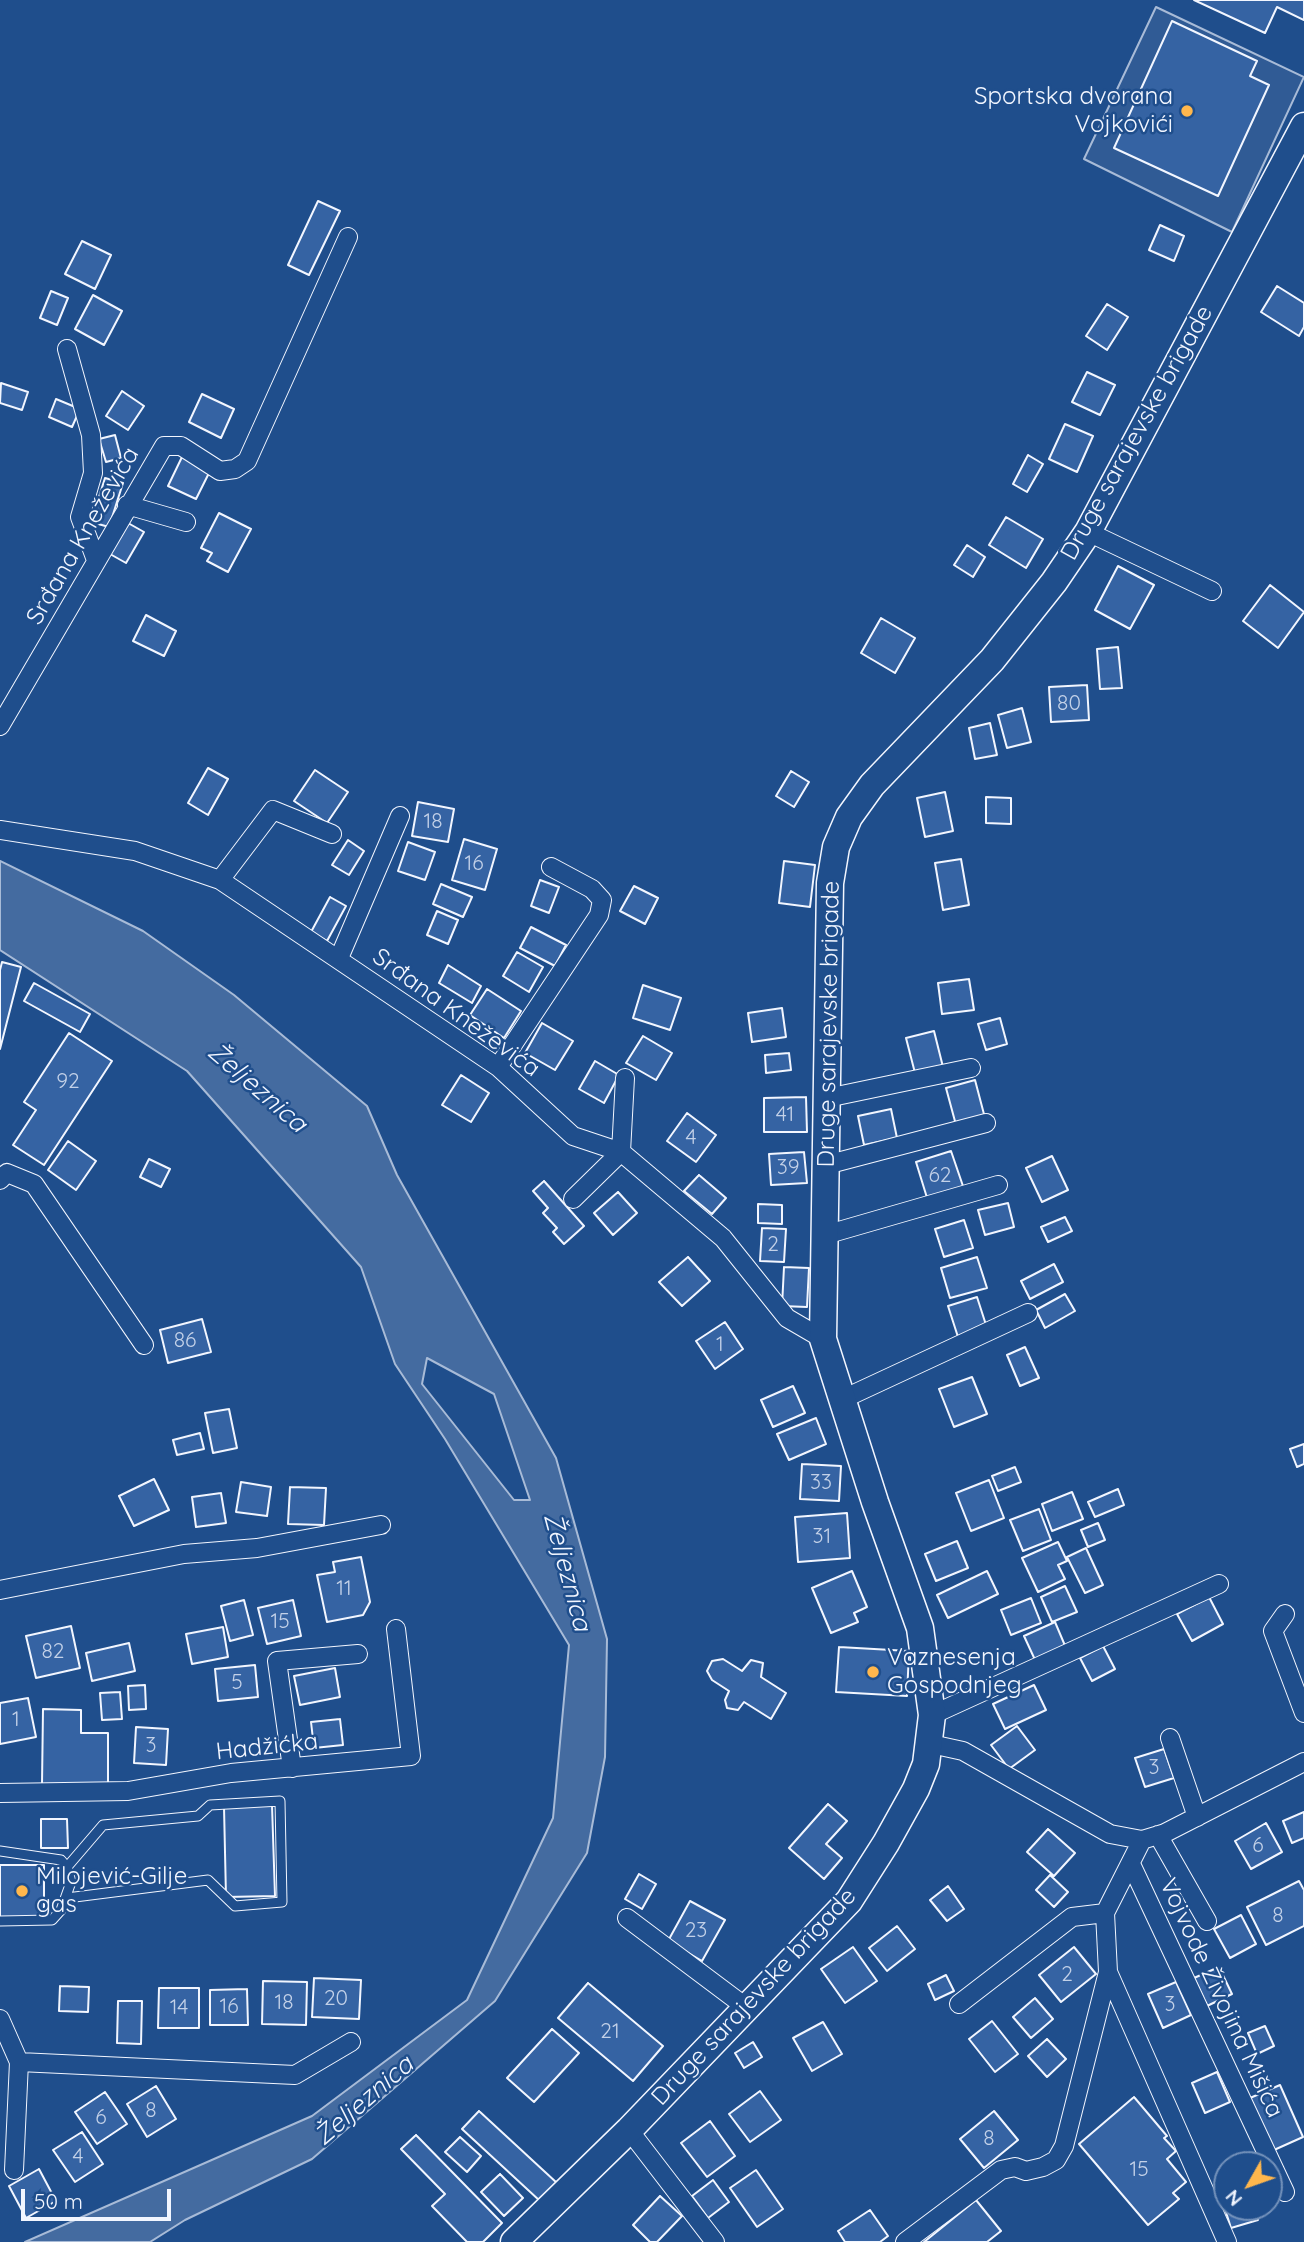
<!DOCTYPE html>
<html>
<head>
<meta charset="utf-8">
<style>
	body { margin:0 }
	#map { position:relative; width:1304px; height:2242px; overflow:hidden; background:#1f4e8c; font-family:Quicksand,sans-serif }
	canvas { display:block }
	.north { position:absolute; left:1213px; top:2151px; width:70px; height:70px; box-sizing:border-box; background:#1f4e8c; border:2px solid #7391ba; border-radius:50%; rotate:230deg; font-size:19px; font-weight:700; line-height:28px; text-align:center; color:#f2f6ff }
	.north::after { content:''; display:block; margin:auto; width:24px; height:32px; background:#ffb74d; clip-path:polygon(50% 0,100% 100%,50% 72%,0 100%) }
	.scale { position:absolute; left:21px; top:2189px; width:150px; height:32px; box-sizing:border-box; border:4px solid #f2f6ff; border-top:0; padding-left:9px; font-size:21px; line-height:24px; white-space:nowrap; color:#f2f6ff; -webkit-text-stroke:5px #1f4e8c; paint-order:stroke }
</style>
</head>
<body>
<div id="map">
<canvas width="1304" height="2242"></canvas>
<div class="north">N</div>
<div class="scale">50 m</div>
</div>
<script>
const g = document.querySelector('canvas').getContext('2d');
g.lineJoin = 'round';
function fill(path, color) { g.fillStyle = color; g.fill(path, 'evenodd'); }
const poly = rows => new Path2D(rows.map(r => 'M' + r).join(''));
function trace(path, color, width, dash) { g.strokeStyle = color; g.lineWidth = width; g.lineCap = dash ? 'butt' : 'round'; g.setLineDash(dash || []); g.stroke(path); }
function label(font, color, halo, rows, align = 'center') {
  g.font = font + ' Quicksand,sans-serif'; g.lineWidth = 5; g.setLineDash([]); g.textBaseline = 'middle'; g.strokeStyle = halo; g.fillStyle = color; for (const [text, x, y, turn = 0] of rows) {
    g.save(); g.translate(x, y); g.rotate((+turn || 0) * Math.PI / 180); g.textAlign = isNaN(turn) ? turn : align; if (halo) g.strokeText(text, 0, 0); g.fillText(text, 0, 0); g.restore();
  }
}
const green = poly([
	[1156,7,1304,77,1232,232,1084,159,1156,7]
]);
const water = poly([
	[0,861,143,931,234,995,367,1106,397,1175,556,1458,607,1639,605,1757,587,1853,495,2001,312,2159,185,2220,150,2242,25,2242,312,2116,467,2000,553,1818,569,1645,445,1439,395,1364,361,1267,187,1071,0,950,0,861],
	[427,1358,494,1394,530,1500,514,1500,422,1384,427,1358]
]);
const building = poly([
	[1194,0,1304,0,1304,20,1277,7,1265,33,1194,0],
	[1172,21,1257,61,1250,76,1269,85,1218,196,1114,148,1172,21],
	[318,201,340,211,309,275,288,265,318,201],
	[1160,225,1184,236,1174,261,1149,250,1160,225],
	[82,241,111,255,95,289,65,274,82,241],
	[1277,286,1304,303,1304,327,1299,336,1261,312,1277,286],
	[51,291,68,298,57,325,40,318,51,291],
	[93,295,122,311,104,345,75,329,93,295],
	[1107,304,1128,317,1107,350,1086,336,1107,304],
	[1087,372,1115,385,1100,415,1072,402,1087,372],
	[1,383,28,392,22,410,0,403,1,383],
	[122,391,144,406,128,430,106,416,122,391],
	[202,394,234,409,221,438,189,422,202,394],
	[56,399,80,409,72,427,49,417,56,399],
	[1065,424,1093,436,1077,472,1049,459,1065,424],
	[115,435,121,458,106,462,99,439,115,435],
	[1028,455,1043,464,1027,492,1013,484,1028,455],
	[182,457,210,471,196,499,168,486,182,457],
	[105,478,123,483,109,527,91,522,105,478],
	[219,513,251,529,228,572,207,561,212,553,201,548,219,513],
	[1006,517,1043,539,1026,568,989,545,1006,517],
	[128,523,144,532,126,563,110,554,128,523],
	[967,545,985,557,973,577,954,565,967,545],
	[1118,566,1154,585,1130,629,1095,610,1118,566],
	[1270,585,1304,612,1278,648,1243,621,1270,585],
	[146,615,176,631,164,656,133,641,146,615],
	[881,618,915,638,895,673,861,653,881,618],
	[1118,647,1122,688,1100,689,1097,649,1118,647],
	[1087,685,1089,720,1051,722,1049,687,1087,685],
	[1022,708,1031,742,1007,748,998,715,1022,708],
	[990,723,997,755,975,759,969,728,990,723],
	[208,768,228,779,208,815,188,803,208,768],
	[315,770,348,792,327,823,294,801,315,770],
	[791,771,809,782,794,807,776,796,791,771],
	[945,792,953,831,925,837,917,798,945,792],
	[986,797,1011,798,1011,824,986,823,986,797],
	[418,802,454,809,448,842,412,836,418,802],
	[464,839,497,849,485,890,452,880,464,839],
	[348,840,364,851,349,875,332,865,348,840],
	[408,842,435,852,425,880,398,871,408,842],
	[961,859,969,905,943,910,935,863,961,859],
	[784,861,815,865,810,907,779,903,784,861],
	[540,880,559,887,549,913,531,906,540,880],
	[441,884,472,897,463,917,433,904,441,884],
	[634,886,658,898,645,924,620,911,634,886],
	[330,897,346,906,327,941,311,932,330,897],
	[437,911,458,920,448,944,427,935,437,911],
	[531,927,566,945,555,966,520,948,531,927],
	[517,952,543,967,529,992,503,976,517,952],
	[2,962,21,967,0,1049,0,970,2,962],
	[448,965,481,986,472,1003,439,983,448,965],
	[969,979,974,1010,942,1014,938,983,969,979],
	[34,983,90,1014,80,1032,24,1001,34,983],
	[643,985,681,998,670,1030,633,1018,643,985],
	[487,989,521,1011,504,1038,470,1015,487,989],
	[782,1008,786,1037,752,1042,748,1013,782,1008],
	[1000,1018,1007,1044,986,1050,978,1024,1000,1018],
	[542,1023,573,1041,555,1070,525,1053,542,1023],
	[934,1031,943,1067,915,1073,906,1038,934,1031],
	[69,1033,112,1061,44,1165,13,1145,36,1110,24,1102,69,1033],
	[643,1036,672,1053,656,1080,626,1063,643,1036],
	[789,1053,791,1070,766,1073,765,1055,789,1053],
	[595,1061,619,1075,604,1103,579,1089,595,1061],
	[461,1075,489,1093,471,1122,442,1105,461,1075],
	[975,1080,985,1118,956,1125,946,1088,975,1080],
	[806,1097,807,1132,764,1132,764,1098,806,1097],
	[891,1109,897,1138,864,1145,858,1116,891,1109],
	[687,1113,716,1135,696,1162,667,1141,687,1113],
	[68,1141,96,1161,76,1190,48,1170,68,1141],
	[951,1151,964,1189,928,1201,916,1162,951,1151],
	[804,1152,807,1183,771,1185,769,1154,804,1152],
	[1052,1156,1068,1190,1042,1202,1026,1168,1052,1156],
	[149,1159,170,1169,161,1187,140,1177,149,1159],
	[699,1175,726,1198,712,1214,684,1191,699,1175],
	[544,1181,584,1226,564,1244,553,1232,557,1228,543,1213,548,1208,533,1191,544,1181],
	[618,1192,637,1213,613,1235,594,1213,618,1192],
	[1008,1203,1014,1227,985,1235,978,1210,1008,1203],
	[758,1204,782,1205,782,1224,758,1223,758,1204],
	[1065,1217,1072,1231,1048,1242,1041,1227,1065,1217],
	[964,1220,973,1248,944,1257,935,1229,964,1220],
	[762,1228,786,1229,784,1262,760,1261,762,1228],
	[688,1257,710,1281,682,1306,659,1282,688,1257],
	[977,1257,987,1288,950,1298,941,1268,977,1257],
	[1054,1264,1063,1282,1030,1299,1021,1281,1054,1264],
	[784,1267,809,1268,807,1307,782,1306,784,1267],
	[1065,1294,1075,1311,1045,1328,1036,1310,1065,1294],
	[977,1297,987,1328,958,1337,948,1306,977,1297],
	[202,1319,211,1352,168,1363,160,1330,202,1319],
	[725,1322,743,1349,715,1369,696,1341,725,1322],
	[1025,1347,1039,1378,1020,1386,1007,1355,1025,1347],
	[972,1377,987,1414,954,1427,939,1389,972,1377],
	[793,1386,805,1413,773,1427,761,1400,793,1386],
	[229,1409,237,1448,213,1453,205,1413,229,1409],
	[816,1418,826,1444,789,1460,777,1434,816,1418],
	[200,1433,204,1449,177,1455,173,1440,200,1433],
	[1304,1444,1304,1464,1297,1467,1290,1449,1304,1444],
	[802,1464,841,1466,839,1501,800,1499,802,1464],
	[1015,1467,1021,1482,998,1491,992,1476,1015,1467],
	[154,1479,169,1510,134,1526,119,1496,154,1479],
	[989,1480,1004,1518,971,1531,956,1493,989,1480],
	[241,1482,271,1487,267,1516,236,1512,241,1482],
	[290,1487,326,1488,324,1525,288,1524,290,1487],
	[1118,1489,1124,1505,1095,1517,1088,1502,1118,1489],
	[1072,1492,1083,1519,1052,1531,1042,1504,1072,1492],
	[221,1493,226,1523,196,1527,192,1497,221,1493],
	[1039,1509,1051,1540,1023,1551,1010,1520,1039,1509],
	[847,1513,850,1558,798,1562,795,1517,847,1513],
	[1098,1523,1105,1540,1088,1547,1081,1530,1098,1523],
	[957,1541,968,1568,936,1581,925,1554,957,1541],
	[1058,1542,1067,1561,1058,1565,1065,1579,1038,1592,1022,1558,1058,1542],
	[1086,1548,1103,1585,1085,1593,1067,1557,1086,1548],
	[361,1557,370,1602,363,1615,327,1622,317,1575,335,1572,333,1562,361,1557],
	[852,1571,867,1607,854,1613,858,1622,831,1633,812,1588,852,1571],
	[987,1571,998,1594,948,1618,937,1595,987,1571],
	[1065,1586,1077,1612,1052,1622,1041,1597,1065,1586],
	[1209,1597,1223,1624,1192,1641,1177,1614,1209,1597],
	[1031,1598,1041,1623,1011,1635,1001,1610,1031,1598],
	[244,1600,253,1635,230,1641,221,1606,244,1600],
	[293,1600,301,1636,267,1644,258,1608,293,1600],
	[1055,1622,1066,1648,1036,1662,1024,1636,1055,1622],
	[71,1626,80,1668,36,1678,26,1636,71,1626],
	[223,1627,228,1657,192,1664,186,1634,223,1627],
	[129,1643,135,1671,92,1681,86,1653,129,1643],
	[1103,1646,1115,1669,1092,1681,1080,1658,1103,1646],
	[839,1647,909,1651,907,1696,836,1692,839,1647],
	[723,1659,742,1671,751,1660,763,1663,761,1677,786,1693,771,1719,744,1702,738,1710,727,1708,725,1700,729,1691,712,1680,707,1671,712,1661,723,1659],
	[255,1665,258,1697,218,1701,215,1669,255,1665],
	[335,1668,340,1697,300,1705,294,1676,335,1668],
	[145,1685,146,1709,129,1710,128,1686,145,1685],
	[1034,1685,1046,1710,1005,1729,993,1704,1034,1685],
	[120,1692,122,1719,102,1720,100,1693,120,1692],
	[28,1698,36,1737,0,1744,0,1703,28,1698],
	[43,1709,81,1710,81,1733,108,1733,108,1784,42,1784,43,1709],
	[340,1719,343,1745,314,1748,311,1722,340,1719],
	[1017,1726,1035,1750,1009,1769,991,1745,1017,1726],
	[136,1727,168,1729,166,1765,134,1763,136,1727],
	[1164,1749,1174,1778,1145,1787,1135,1758,1164,1749],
	[828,1804,847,1821,826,1844,842,1858,824,1879,789,1848,828,1804],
	[272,1805,275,1896,226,1897,224,1807,272,1805],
	[1304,1812,1304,1838,1292,1843,1283,1821,1304,1812],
	[41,1819,67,1819,68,1848,41,1848,41,1819],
	[1266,1823,1282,1852,1251,1869,1235,1841,1266,1823],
	[1048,1829,1075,1853,1054,1876,1027,1852,1048,1829],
	[0,1865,44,1865,44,1917,0,1917,0,1865],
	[639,1874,656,1884,642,1909,625,1899,639,1874],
	[1050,1875,1068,1892,1054,1907,1036,1890,1050,1875],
	[1299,1881,1304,1890,1304,1926,1266,1945,1247,1907,1299,1881],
	[948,1886,964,1909,947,1921,930,1900,948,1886],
	[690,1901,725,1920,702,1961,668,1941,690,1901],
	[1241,1915,1256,1944,1230,1958,1214,1929,1241,1915],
	[897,1926,915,1949,887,1971,869,1948,897,1926],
	[853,1947,877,1981,845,2003,821,1969,853,1947],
	[1074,1947,1096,1974,1061,2002,1039,1975,1074,1947],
	[1219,1967,1232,1994,1207,2006,1194,1978,1219,1967],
	[946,1975,954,1991,935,2000,928,1984,946,1975],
	[314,1978,361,1980,359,2019,312,2017,314,1978],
	[263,1981,307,1982,306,2025,262,2024,263,1981],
	[1176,1982,1191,2015,1163,2028,1148,1994,1176,1982],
	[588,1983,663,2046,633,2081,558,2018,588,1983],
	[60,1986,89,1987,88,2012,59,2011,60,1986],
	[159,1988,199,1988,199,2028,158,2028,159,1988],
	[247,1989,248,2025,210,2025,210,1990,247,1989],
	[1035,1998,1053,2019,1031,2038,1013,2017,1035,1998],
	[118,2001,142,2001,141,2044,117,2043,118,2001],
	[992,2021,1018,2054,995,2072,969,2039,992,2021],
	[823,2022,842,2054,812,2071,793,2038,823,2022],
	[1265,2026,1274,2046,1257,2054,1248,2033,1265,2026],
	[552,2029,579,2053,534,2102,507,2078,552,2029],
	[1047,2039,1066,2059,1047,2077,1028,2056,1047,2039],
	[753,2042,762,2057,744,2068,735,2053,753,2042],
	[1217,2072,1230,2102,1205,2113,1192,2083,1217,2072],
	[1280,2085,1303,2137,1274,2150,1250,2098,1280,2085],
	[156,2086,176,2119,147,2137,127,2104,156,2086],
	[760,2091,781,2120,750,2142,729,2114,760,2091],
	[105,2092,127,2124,97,2144,75,2112,105,2092],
	[1134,2097,1167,2136,1164,2138,1176,2151,1167,2159,1186,2182,1173,2193,1179,2199,1148,2225,1079,2144,1134,2097],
	[479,2111,557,2183,540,2201,462,2129,479,2111],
	[994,2111,1018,2140,984,2168,960,2139,994,2111],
	[710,2121,735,2156,707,2177,681,2143,710,2121],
	[82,2132,103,2164,75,2182,53,2150,82,2132],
	[416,2135,502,2223,483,2242,467,2242,432,2206,445,2194,401,2149,416,2135],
	[460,2137,481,2156,467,2172,445,2152,460,2137],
	[39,2169,56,2201,26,2218,9,2186,39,2169],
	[756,2170,783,2209,757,2227,730,2188,756,2170],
	[500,2174,523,2198,504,2216,481,2192,500,2174],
	[713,2180,729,2202,708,2218,692,2196,713,2180],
	[660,2196,682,2216,657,2242,650,2242,633,2225,660,2196],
	[976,2200,1001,2231,987,2242,924,2242,976,2200],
	[1232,2207,1254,2207,1258,2220,1231,2228,1225,2209,1232,2207],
	[870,2210,888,2236,880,2242,845,2242,838,2231,870,2210]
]);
const lane = poly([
	[0,1851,61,1860,67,1867,71,1882,61,1910,52,1920,0,1921],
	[67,1898,208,1880,235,1906,282,1902,280,1801,210,1805,198,1816,103,1825,67,1867]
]);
const street = poly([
	[67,349,91,435,93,473,80,517,96,560],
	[127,505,186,522],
	[1088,532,1212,591],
	[0,726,164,446,181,446,220,471,235,469,247,461,348,237],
	[0,830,135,851,220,880,498,1067,573,1136,621,1152,723,1238,787,1318,823,1339],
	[220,880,273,810,332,834],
	[339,958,400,816],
	[498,1067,599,915,602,900,592,889,551,867],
	[827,1098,971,1068],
	[826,1165,986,1123],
	[0,1180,7,1173,34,1184,144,1345],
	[573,1199,621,1152,625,1078],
	[825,1235,998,1185],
	[843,1399,1028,1313],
	[0,1590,184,1554,257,1548,381,1525],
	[1285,1614,1273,1631,1304,1713],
	[932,1715,1219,1584],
	[1170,1738,1197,1817],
	[931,1744,963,1751,1110,1834,1142,1840,1165,1833,1304,1762],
	[292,1768,277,1661,358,1654],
	[0,1793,128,1791,231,1773,411,1756,396,1629],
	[1158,1835,1207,1921],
	[1131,1864,1285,2192],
	[627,1918,747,2008],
	[1108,1972,1227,2242],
	[959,2004,1072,1917,1105,1913],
	[0,2019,19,2062,295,2075,351,2042],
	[629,2130,715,2242],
	[14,2170,19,2062],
	[905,2242,1001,2170,1015,2167,1026,2171,1043,2167,1056,2160,1064,2146,1108,1972,1105,1913,1142,1840]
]);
const secondary = poly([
	[514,2242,629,2130,849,1901,886,1843,916,1789,926,1764,932,1715,920,1628,875,1502,823,1339,830,883,836,847,849,817,872,785,992,660,1054,582,1088,532,1304,126]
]);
const markers = [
	[1187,111,7,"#ffb74d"],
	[873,1672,7,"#ffb74d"],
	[22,1891,7,"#ffb74d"]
];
const numberNames = [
	["80",1069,704],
	["18",433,822],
	["16",474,864],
	["92",68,1082],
	["41",785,1115],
	["4",691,1138],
	["39",788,1168],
	["62",940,1176],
	["2",773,1245],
	["86",185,1341],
	["1",720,1345],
	["33",821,1483],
	["31",822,1537],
	["11",344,1589],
	["15",280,1622],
	["82",53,1652],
	["5",237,1683],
	["1",16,1720],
	["3",151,1746],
	["3",1154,1768],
	["6",1258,1846],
	["8",1278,1916],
	["23",696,1931],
	["2",1067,1975],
	["20",336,1999],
	["18",284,2003],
	["3",1170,2005],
	["16",229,2007],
	["14",179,2008],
	["21",610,2032],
	["8",151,2111],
	["6",101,2118],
	["8",989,2139],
	["4",78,2157],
	["15",1139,2170]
];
const poiNames = [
	["Sportska dvorana",1173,97,"right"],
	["Vojkovići",1173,125,"right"],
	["Vaznesenja",887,1658],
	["Gospodnjeg",887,1686],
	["Milojević-Gilje",36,1877],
	["gas",36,1905]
];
const streetNames = [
	["Druge sarajevske brigade",1137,433,-61],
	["Srđana Kneževića",83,536,-60],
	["Srđana Kneževića",456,1013,36],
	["Druge sarajevske brigade",829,1024,-89],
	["Hadžićka",267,1747,-6],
	["Druge sarajevske brigade",754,1997,-47],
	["Vojvode Živojina Mišića",1221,1998,65]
];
const waterNames = [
	["Željeznica",257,1088,41],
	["Željeznica",567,1572,75],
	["Željeznica",364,2101,-41]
];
fill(green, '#305b95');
trace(green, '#a8bbd7', 2);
fill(water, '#446ba0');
trace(water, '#a8bbd7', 2);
fill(building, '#3563a3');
trace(building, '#f2f6ff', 2);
trace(lane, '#f2f6ff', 11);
trace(street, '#f2f6ff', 20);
trace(secondary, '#f2f6ff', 29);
trace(lane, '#1f4e8c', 9);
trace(street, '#1f4e8c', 18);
trace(secondary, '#1f4e8c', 26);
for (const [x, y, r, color] of markers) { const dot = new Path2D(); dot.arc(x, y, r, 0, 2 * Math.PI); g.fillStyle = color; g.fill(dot); trace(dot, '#1f4e8c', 2.5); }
label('21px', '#c3d1e8', null, numberNames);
label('24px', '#f2f6ff', '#1f4e8c', poiNames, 'left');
label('24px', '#f2f6ff', '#1f4e8c', streetNames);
label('italic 26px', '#f2f6ff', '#1f4e8c', waterNames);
</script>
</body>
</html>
